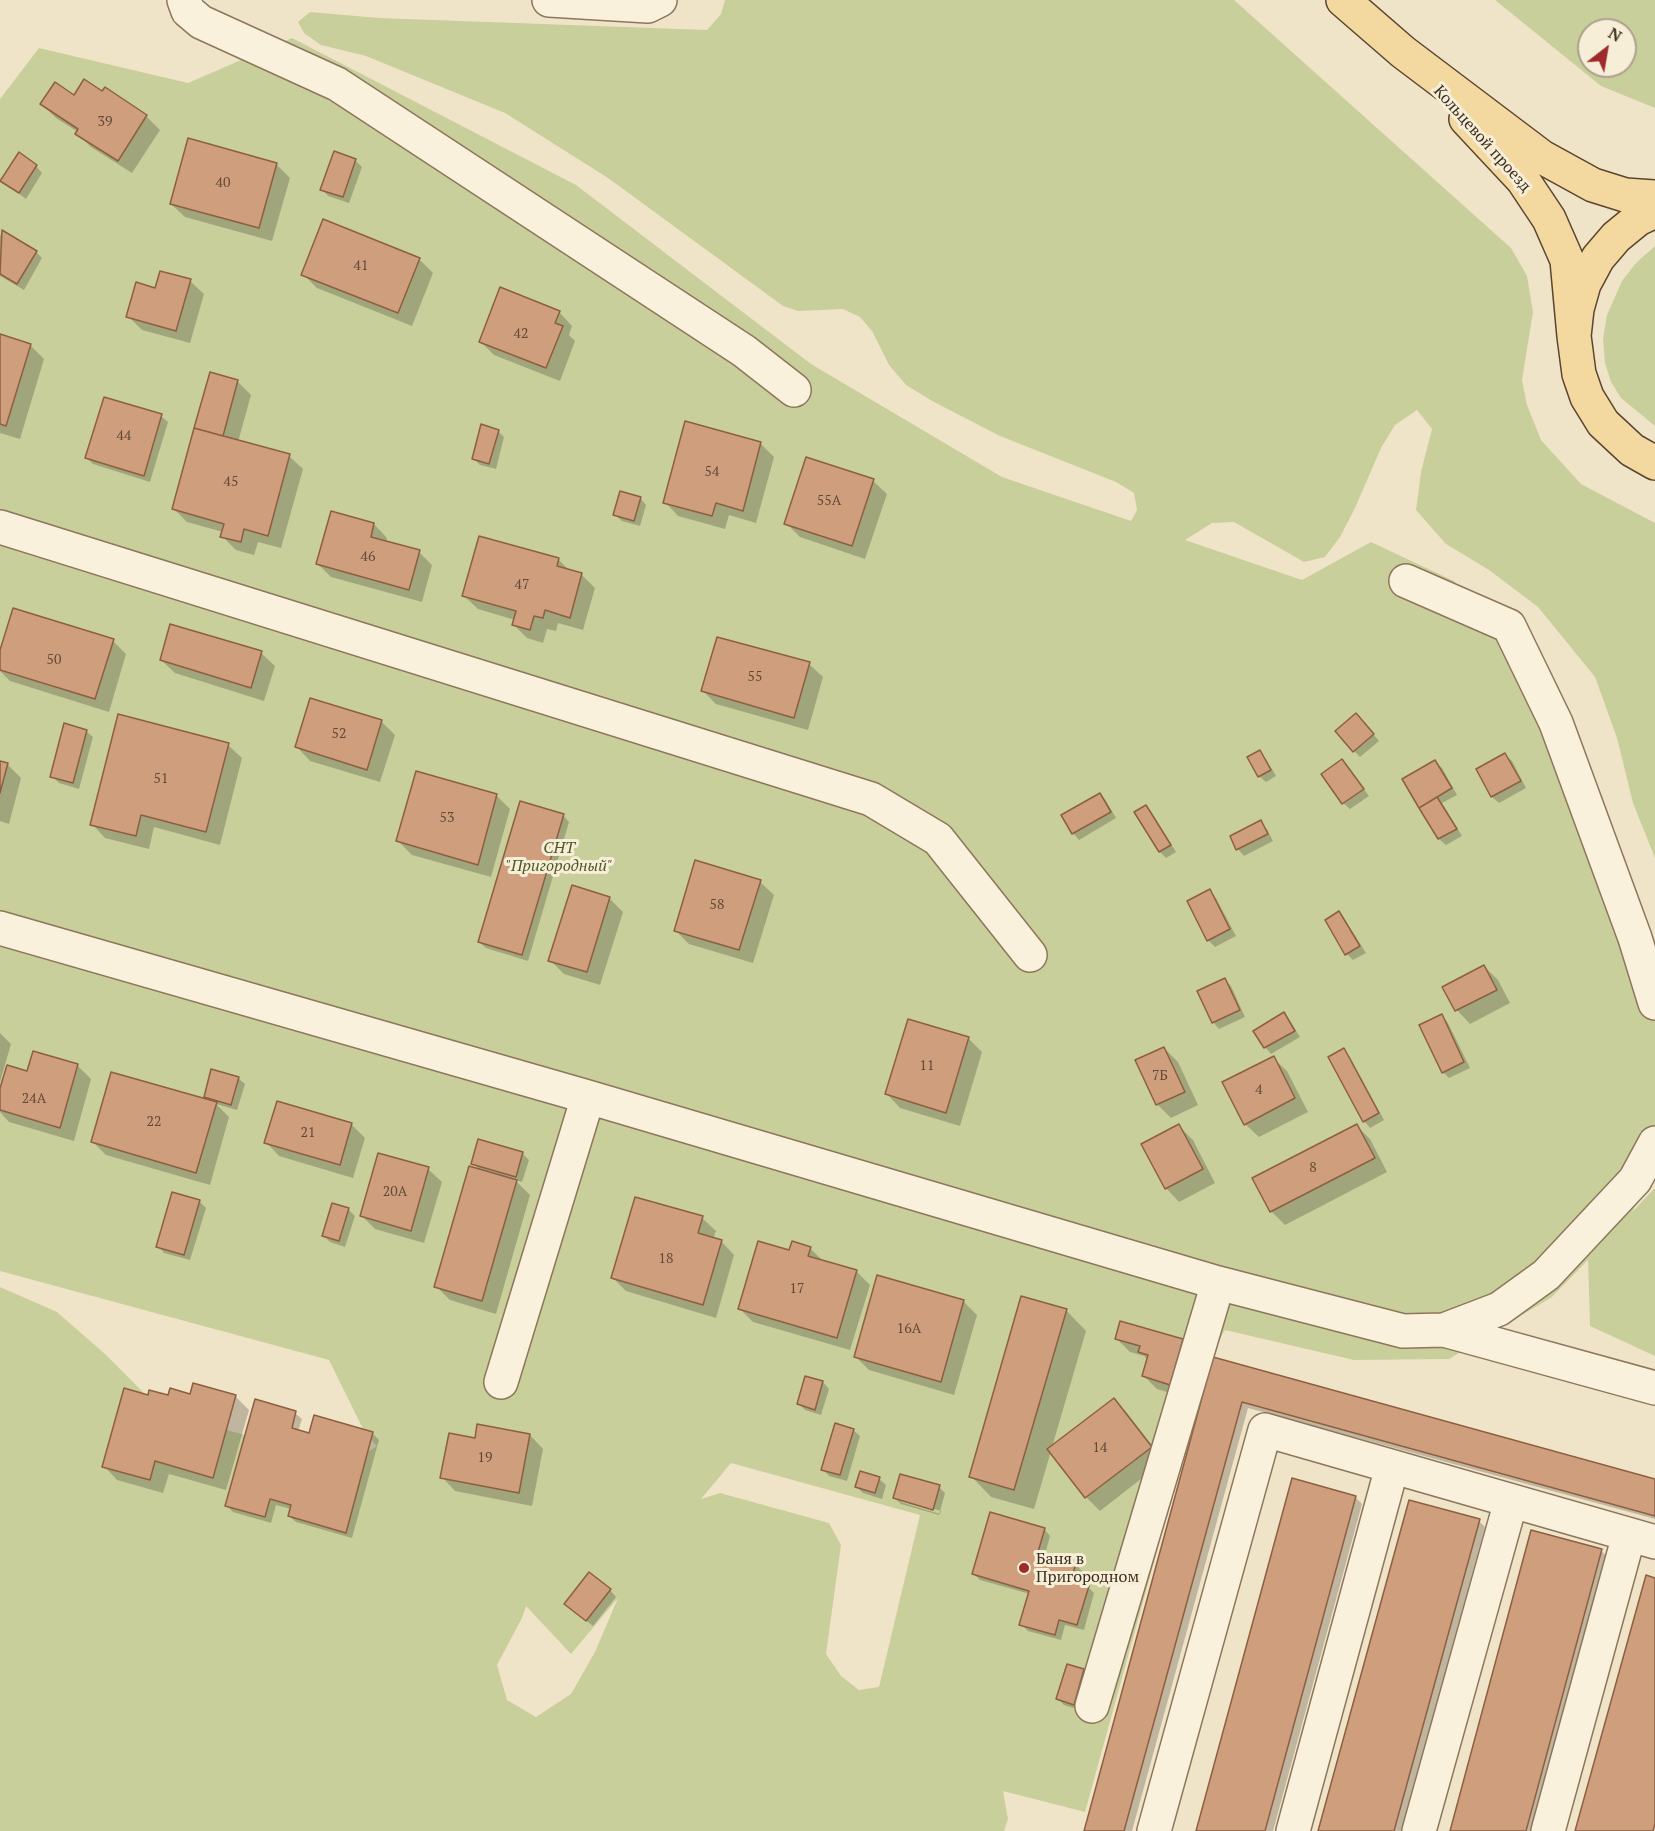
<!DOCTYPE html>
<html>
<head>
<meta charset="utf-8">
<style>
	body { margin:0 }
	#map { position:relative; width:1655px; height:1831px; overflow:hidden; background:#f0e4c8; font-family:"PT Serif",serif }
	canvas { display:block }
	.north { position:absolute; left:1577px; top:18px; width:60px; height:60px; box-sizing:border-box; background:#f7eed8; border:2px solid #ada18e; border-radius:50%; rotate:31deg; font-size:16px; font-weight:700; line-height:24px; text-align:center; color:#3d2e20 }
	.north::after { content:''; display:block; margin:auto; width:21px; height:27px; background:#9e2a2b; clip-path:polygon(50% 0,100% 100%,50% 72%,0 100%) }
</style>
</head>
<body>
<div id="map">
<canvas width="1655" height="1831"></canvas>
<div class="north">N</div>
</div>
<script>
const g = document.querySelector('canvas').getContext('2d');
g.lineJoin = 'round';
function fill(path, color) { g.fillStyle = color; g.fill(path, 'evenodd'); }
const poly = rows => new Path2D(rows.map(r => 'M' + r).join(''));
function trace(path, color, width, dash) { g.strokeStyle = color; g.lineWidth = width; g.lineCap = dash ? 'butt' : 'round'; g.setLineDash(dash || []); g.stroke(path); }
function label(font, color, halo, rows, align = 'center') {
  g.font = font + ' "PT Serif",serif'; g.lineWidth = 6; g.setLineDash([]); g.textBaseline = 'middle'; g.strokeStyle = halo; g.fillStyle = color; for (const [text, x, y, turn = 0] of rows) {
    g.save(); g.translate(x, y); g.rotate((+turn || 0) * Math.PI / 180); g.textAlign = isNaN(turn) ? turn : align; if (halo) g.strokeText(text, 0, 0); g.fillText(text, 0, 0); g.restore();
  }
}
const green = poly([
	[725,0,1234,0,1511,248,1527,276,1533,312,1522,380,1527,405,1541,440,1581,484,1655,523,1655,858,1633,803,1617,738,1595,677,1538,607,1489,570,1446,544,1416,510,1421,472,1432,429,1417,410,1395,425,1381,448,1355,508,1340,537,1325,557,1304,562,1234,522,1212,523,1185,540,1302,580,1371,542,1454,581,1501,635,1655,971,1655,1168,1632,1212,1655,1188,1655,1356,1590,1326,1588,1260,1552,1297,1449,1359,1354,1360,1225,1330,1212,1352,1085,1812,1003,1791,1008,1819,1004,1831,0,1831,0,1287,57,1312,105,1354,164,1413,245,1435,340,1470,377,1446,366,1435,329,1360,0,1271,0,99,39,48,188,83,292,38,576,185,811,364,1002,477,1131,521,1137,510,1134,493,1116,482,1000,436,934,402,906,385,889,365,872,331,860,317,843,309,798,311,783,306,608,178,505,113,366,56,321,45,304,33,298,22,310,12,379,18,707,30,721,14],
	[731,1463,920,1515,879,1687,859,1690,841,1676,826,1654,841,1545,829,1523,720,1493,701,1499],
	[618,1598,595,1652,571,1694,536,1717,507,1700,497,1665,522,1618,526,1606,571,1654],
	[1495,0,1655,0,1655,108,1601,86],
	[1589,30,1625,30,1625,66,1589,66],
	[1655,246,1655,426,1621,398,1611,382,1605,363,1603,339,1607,315,1622,281,1636,263]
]);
const shadow = poly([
	[105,89,146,116,160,130,132,173,91,147,77,133,78,132,56,118,42,104,75,97,103,93],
	[355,160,362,167,349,203,328,196,322,189],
	[276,164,290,178,272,241,185,217,171,204],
	[36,166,42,173,26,199,2,181],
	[2,232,36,252,42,258,24,290,0,276,0,236],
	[419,259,433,273,412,326,317,288,303,274],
	[190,281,204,294,190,343,142,330,128,316,156,290],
	[559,312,572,326,569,335,575,341,560,381,494,355,481,342],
	[0,336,30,345,44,359,20,439,0,433],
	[237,381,251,395,238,442,289,456,303,469,281,548,258,542,254,555,236,550,222,536,223,532,187,522,174,509],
	[161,416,168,422,150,482,93,464,87,458],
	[498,431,504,437,496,469,480,465,473,458],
	[760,443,774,457,756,523,729,515,725,529,678,516,665,502],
	[873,481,887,494,865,559,800,537,786,523],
	[640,498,646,505,640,526,622,521,615,515],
	[374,524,387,538,386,542,419,552,432,565,422,602,331,577,318,564],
	[558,559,571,572,581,574,595,588,583,630,558,623,556,631,547,629,543,643,527,638,514,625,515,620,478,609,464,596],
	[113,641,126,654,109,712,10,681,0,671,0,655],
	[261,653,275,666,264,701,175,673,161,660],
	[809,664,823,677,808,730,716,704,703,691],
	[381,721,395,735,380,782,310,761,297,747],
	[1362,721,1379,741,1360,757,1354,751],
	[86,731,93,737,79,789,59,783,52,776],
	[228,745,242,758,220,845,154,827,149,849,105,838,92,824],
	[1260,752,1266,759,1276,776,1266,782,1259,776],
	[1505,755,1512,761,1526,788,1499,803,1492,797,1478,769],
	[1342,760,1369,796,1350,809,1343,803],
	[0,762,7,764,21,778,9,824,0,821],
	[1435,762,1442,768,1457,795,1442,803,1462,836,1446,845,1439,839,1404,780],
	[417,773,497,796,510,809,491,877,412,855,398,841],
	[1100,794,1106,801,1116,818,1079,840,1073,833],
	[1146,807,1152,813,1176,852,1166,858,1160,852,1136,813],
	[563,815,569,822,528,961,486,948,479,942],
	[1260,822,1267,829,1273,841,1244,856,1238,849,1232,837],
	[760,882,774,895,753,963,689,944,675,930],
	[1210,891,1216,898,1236,936,1215,947,1208,940],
	[609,898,623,912,600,985,564,974,550,960],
	[1339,913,1345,920,1366,953,1353,960,1347,954],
	[1484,966,1498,980,1510,1003,1470,1024,1457,1010,1444,987],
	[1225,980,1231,986,1245,1017,1219,1029,1213,1022],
	[1284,1014,1290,1021,1300,1037,1271,1054,1265,1047],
	[1442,1016,1448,1023,1470,1068,1449,1078,1443,1072],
	[909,1020,969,1039,982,1052,960,1126,900,1108,887,1094],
	[0,1033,11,1044,0,1082],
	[1164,1048,1178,1062,1198,1105,1171,1118,1157,1104],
	[1344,1050,1350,1057,1384,1120,1370,1128,1364,1121],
	[34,1053,78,1066,91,1079,74,1141,9,1122,0,1112,0,1094,28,1073],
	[1273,1058,1287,1071,1308,1112,1259,1137,1245,1124],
	[238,1078,245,1084,237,1110,216,1104,229,1117,210,1185,106,1155,92,1141,211,1102,205,1096],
	[351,1124,365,1138,353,1178,279,1156,266,1142],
	[1356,1125,1370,1139,1387,1172,1285,1225,1271,1211],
	[1179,1126,1193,1140,1215,1183,1179,1202,1166,1188],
	[523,1154,529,1160,522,1182,515,1180,530,1195,496,1314,450,1300,436,1286,481,1171,473,1163],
	[428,1169,442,1182,424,1243,375,1229,362,1216],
	[199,1201,206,1208,190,1260,164,1253,158,1246],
	[348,1209,355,1216,345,1247,330,1242,324,1236],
	[702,1218,716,1231,713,1239,721,1241,734,1255,716,1318,626,1291,613,1278],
	[810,1248,824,1262,856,1271,870,1285,850,1350,753,1322,740,1309,790,1252],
	[879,1277,964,1302,977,1315,954,1395,869,1370,855,1356],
	[1066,1310,1086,1331,1052,1447,1114,1400,1127,1413,1164,1461,1100,1511,1086,1497,1051,1451,1034,1509,991,1497,971,1476],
	[1121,1322,1183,1341,1196,1354,1183,1397,1157,1389,1144,1376,1148,1360,1144,1356,1130,1352,1116,1338],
	[1214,1359,1655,1480,1655,1519,1248,1408,1132,1831,1086,1831],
	[806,1377,823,1382,829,1389,821,1415,805,1410,798,1403],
	[235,1396,249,1410,226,1490,169,1474,163,1493,117,1480,104,1466,149,1397],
	[295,1413,302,1419,298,1431,310,1435,315,1417,373,1434,379,1440,352,1538,296,1522,289,1516,291,1509,276,1505,271,1523,233,1512,227,1506],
	[853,1430,860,1436,847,1481,829,1476,823,1469],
	[530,1435,543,1449,532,1506,455,1491,442,1477,476,1440],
	[879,1479,886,1485,882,1499,863,1493,857,1487],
	[939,1487,945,1493,939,1515,901,1504,895,1498],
	[901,1499,941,1511,940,1514,901,1502],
	[1355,1497,1362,1504,1273,1831,1198,1831],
	[1479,1521,1485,1527,1402,1831,1320,1831],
	[1044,1529,1050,1536,1045,1555,1075,1564,1082,1571,1078,1584,1088,1587,1094,1593,1084,1630,1065,1625,1061,1640,1028,1631,1021,1624,1030,1594,980,1580,973,1573],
	[1601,1551,1608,1557,1534,1831,1451,1831],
	[610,1590,616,1597,593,1626,573,1610],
	[1083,1671,1090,1677,1080,1710,1064,1705,1058,1699]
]);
const building = poly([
	[84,79,102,91,105,87,147,115,118,161,75,134,78,129,40,104,55,82,74,95,84,79],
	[188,138,277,163,259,228,170,204,188,138],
	[334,151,356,159,343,197,320,190,334,151],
	[19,152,37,165,19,193,0,181,19,152],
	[323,219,420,258,398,313,301,275,323,219],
	[2,230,37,251,17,284,0,274,2,230],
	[160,271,191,279,176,331,126,317,136,282,155,288,160,271],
	[500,287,560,311,555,323,563,326,546,368,479,342,500,287],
	[0,334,31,344,6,426,0,424,0,334],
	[210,372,238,380,223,436,194,428,210,372],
	[104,397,162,414,144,476,85,458,104,397],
	[685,421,761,442,743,511,716,503,712,516,663,503,685,421],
	[481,424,499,430,489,464,472,459,481,424],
	[194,428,290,454,268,536,244,529,241,542,220,537,224,524,172,509,194,428],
	[806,457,874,479,852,546,784,524,806,457],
	[620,491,641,497,634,521,613,515,620,491],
	[331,511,374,523,371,537,420,550,409,590,316,564,331,511],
	[479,536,559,558,557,566,582,573,570,618,545,610,543,618,534,616,530,630,512,625,516,611,462,596,479,536],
	[13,608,114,639,95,699,0,670,0,650,13,608],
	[170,624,262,651,251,688,160,660,170,624],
	[717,637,810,662,794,718,701,691,717,637],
	[310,698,382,720,367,770,295,747,310,698],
	[1356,713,1374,734,1353,752,1335,731,1356,713],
	[118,714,229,743,206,832,141,815,136,836,90,825,118,714],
	[64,723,87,730,73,783,50,777,64,723],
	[1260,750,1271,770,1258,777,1247,757,1260,750],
	[1505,753,1521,781,1491,797,1476,769,1505,753],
	[1342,759,1364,789,1342,804,1321,774,1342,759],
	[1435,760,1452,788,1419,808,1402,779,1435,760],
	[0,761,8,763,0,793,0,761],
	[416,771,497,794,478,865,396,841,416,771],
	[1100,793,1111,812,1072,834,1061,815,1100,793],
	[1437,797,1457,829,1438,839,1419,808,1437,797],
	[520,801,564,814,522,955,478,942,520,801],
	[1146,805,1171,845,1159,852,1134,812,1146,805],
	[1261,820,1268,834,1236,850,1230,836,1261,820],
	[695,860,761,880,739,950,674,931,695,860],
	[572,885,610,897,587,972,548,961,572,885],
	[1210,889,1230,929,1207,941,1187,901,1210,889],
	[1339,911,1360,946,1345,955,1325,920,1339,911],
	[1484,965,1497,990,1455,1011,1442,987,1484,965],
	[1225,978,1240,1010,1212,1023,1197,991,1225,978],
	[1284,1012,1295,1031,1264,1048,1253,1031,1284,1012],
	[1442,1014,1464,1062,1442,1073,1419,1025,1442,1014],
	[908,1019,969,1037,946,1113,885,1094,908,1019],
	[1164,1047,1185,1092,1156,1105,1135,1060,1164,1047],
	[1344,1048,1379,1113,1363,1122,1328,1057,1344,1048],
	[33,1051,78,1064,60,1128,0,1110,0,1088,7,1065,27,1071,33,1051],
	[1274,1056,1295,1098,1244,1125,1222,1082,1274,1056],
	[211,1069,239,1077,231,1105,204,1097,211,1069],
	[111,1072,217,1102,196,1173,91,1142,111,1072],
	[277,1101,352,1123,340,1165,264,1143,277,1101],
	[1179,1124,1203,1169,1165,1189,1141,1144,1179,1124],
	[1357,1124,1375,1158,1270,1212,1252,1178,1357,1124],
	[478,1139,523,1152,516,1177,471,1164,478,1139],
	[378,1153,429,1167,411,1231,360,1216,378,1153],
	[469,1166,517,1180,482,1301,434,1287,469,1166],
	[172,1192,200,1200,184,1255,156,1247,172,1192],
	[635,1197,703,1216,698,1233,722,1240,703,1305,611,1278,635,1197],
	[332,1203,349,1208,339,1241,322,1236,332,1203],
	[758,1241,789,1250,792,1241,811,1247,808,1256,857,1270,837,1338,738,1309,758,1241],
	[877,1275,964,1300,941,1382,854,1357,877,1275],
	[1021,1296,1067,1309,1014,1490,969,1477,1021,1296],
	[1120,1321,1183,1339,1170,1385,1142,1376,1148,1355,1138,1352,1140,1346,1115,1339,1120,1321],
	[1213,1357,1655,1479,1655,1516,1242,1402,1124,1831,1084,1831,1213,1357],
	[805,1376,823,1381,815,1410,797,1404,805,1376],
	[193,1383,236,1395,213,1478,155,1461,150,1480,102,1467,124,1388,148,1395,149,1390,168,1395,170,1388,190,1394,193,1383],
	[1114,1398,1152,1447,1085,1498,1047,1449,1114,1398],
	[255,1399,296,1411,292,1428,309,1433,314,1415,373,1432,346,1533,288,1516,291,1505,270,1499,265,1517,225,1506,255,1399],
	[835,1423,854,1429,840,1475,821,1470,835,1423],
	[477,1424,530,1434,519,1493,440,1478,449,1433,475,1438,477,1424],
	[860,1471,880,1477,875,1493,855,1487,860,1471],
	[900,1474,940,1485,933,1510,893,1498,900,1474],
	[1292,1478,1356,1496,1265,1831,1196,1831,1292,1478],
	[1409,1500,1480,1519,1394,1831,1318,1831,1409,1500],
	[990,1512,1045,1528,1038,1552,1076,1563,1071,1580,1089,1586,1077,1625,1059,1620,1055,1635,1019,1625,1029,1591,972,1574,990,1512],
	[1531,1530,1602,1549,1526,1831,1450,1831,1531,1530],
	[589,1572,611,1589,586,1621,564,1604,589,1572],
	[1646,1575,1655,1578,1655,1824,1653,1831,1575,1831,1646,1575],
	[1067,1664,1084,1669,1074,1705,1056,1699,1067,1664]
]);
const minor = poly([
	[184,0,188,11,201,22,337,84,744,351,794,390],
	[549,0,648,6,660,0],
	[0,527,871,799,938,839,1030,955],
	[1406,581,1509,626,1556,723,1635,938,1655,1003],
	[0,928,588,1097,1218,1283,1403,1331,1444,1330,1655,1388],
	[1444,1330,1499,1309,1546,1275,1635,1180,1655,1143],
	[501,1382,588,1097],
	[1092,1706,1218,1283],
	[1154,1831,1265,1430,1655,1542],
	[1293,1831,1392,1467],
	[1419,1831,1511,1501],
	[1548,1831,1629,1535]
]);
const major = poly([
	[1343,0,1403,52,1542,157,1593,185,1625,195,1655,197],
	[1466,119,1523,180,1549,219,1567,260,1574,336],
	[1655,211,1638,219,1616,237,1598,258,1584,284,1577,309,1574,336,1579,374,1587,397,1603,423,1632,450,1655,463]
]);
const markers = [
	[1024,1568,6,"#9e2a2b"]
];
const numberNames = [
	["39",105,122],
	["40",223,183],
	["41",361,266],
	["42",521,334],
	["44",124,436],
	["54",712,472],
	["45",231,482],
	["55А",829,501],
	["46",368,557],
	["47",522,585],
	["50",54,660],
	["55",755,677],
	["52",339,734],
	["51",161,779],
	["53",447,818],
	["58",717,905],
	["11",927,1066],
	["7Б",1160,1076],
	["4",1259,1090],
	["24А",34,1099],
	["22",154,1122],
	["21",308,1133],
	["8",1313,1168],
	["20А",395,1192],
	["18",666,1259],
	["17",797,1289],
	["16А",909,1329],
	["14",1100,1448],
	["19",485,1458]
];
const streetNames = [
	["Кольцевой проезд",1482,139,48]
];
const parkNames = [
	["СНТ",559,848],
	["\"Пригородный\"",559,866]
];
const poiNames = [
	["Баня в",1036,1559],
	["Пригородном",1036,1577]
];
fill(green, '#c9cf9b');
fill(shadow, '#0003');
fill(building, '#cf9f7d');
trace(building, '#8d5f41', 1.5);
trace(minor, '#8d765c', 36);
trace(major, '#5b4430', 36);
trace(minor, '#faf1dc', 33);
trace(major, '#f3d9a0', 33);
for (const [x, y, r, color] of markers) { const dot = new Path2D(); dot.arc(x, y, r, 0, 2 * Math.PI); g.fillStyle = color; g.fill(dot); trace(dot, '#f7eed8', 2); }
label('14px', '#624a37', null, numberNames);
label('16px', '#3d2e20', '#f7eed8', streetNames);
label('italic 16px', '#4d5a26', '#f7eed8', parkNames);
label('16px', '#3d2e20', '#f7eed8', poiNames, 'left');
</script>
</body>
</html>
